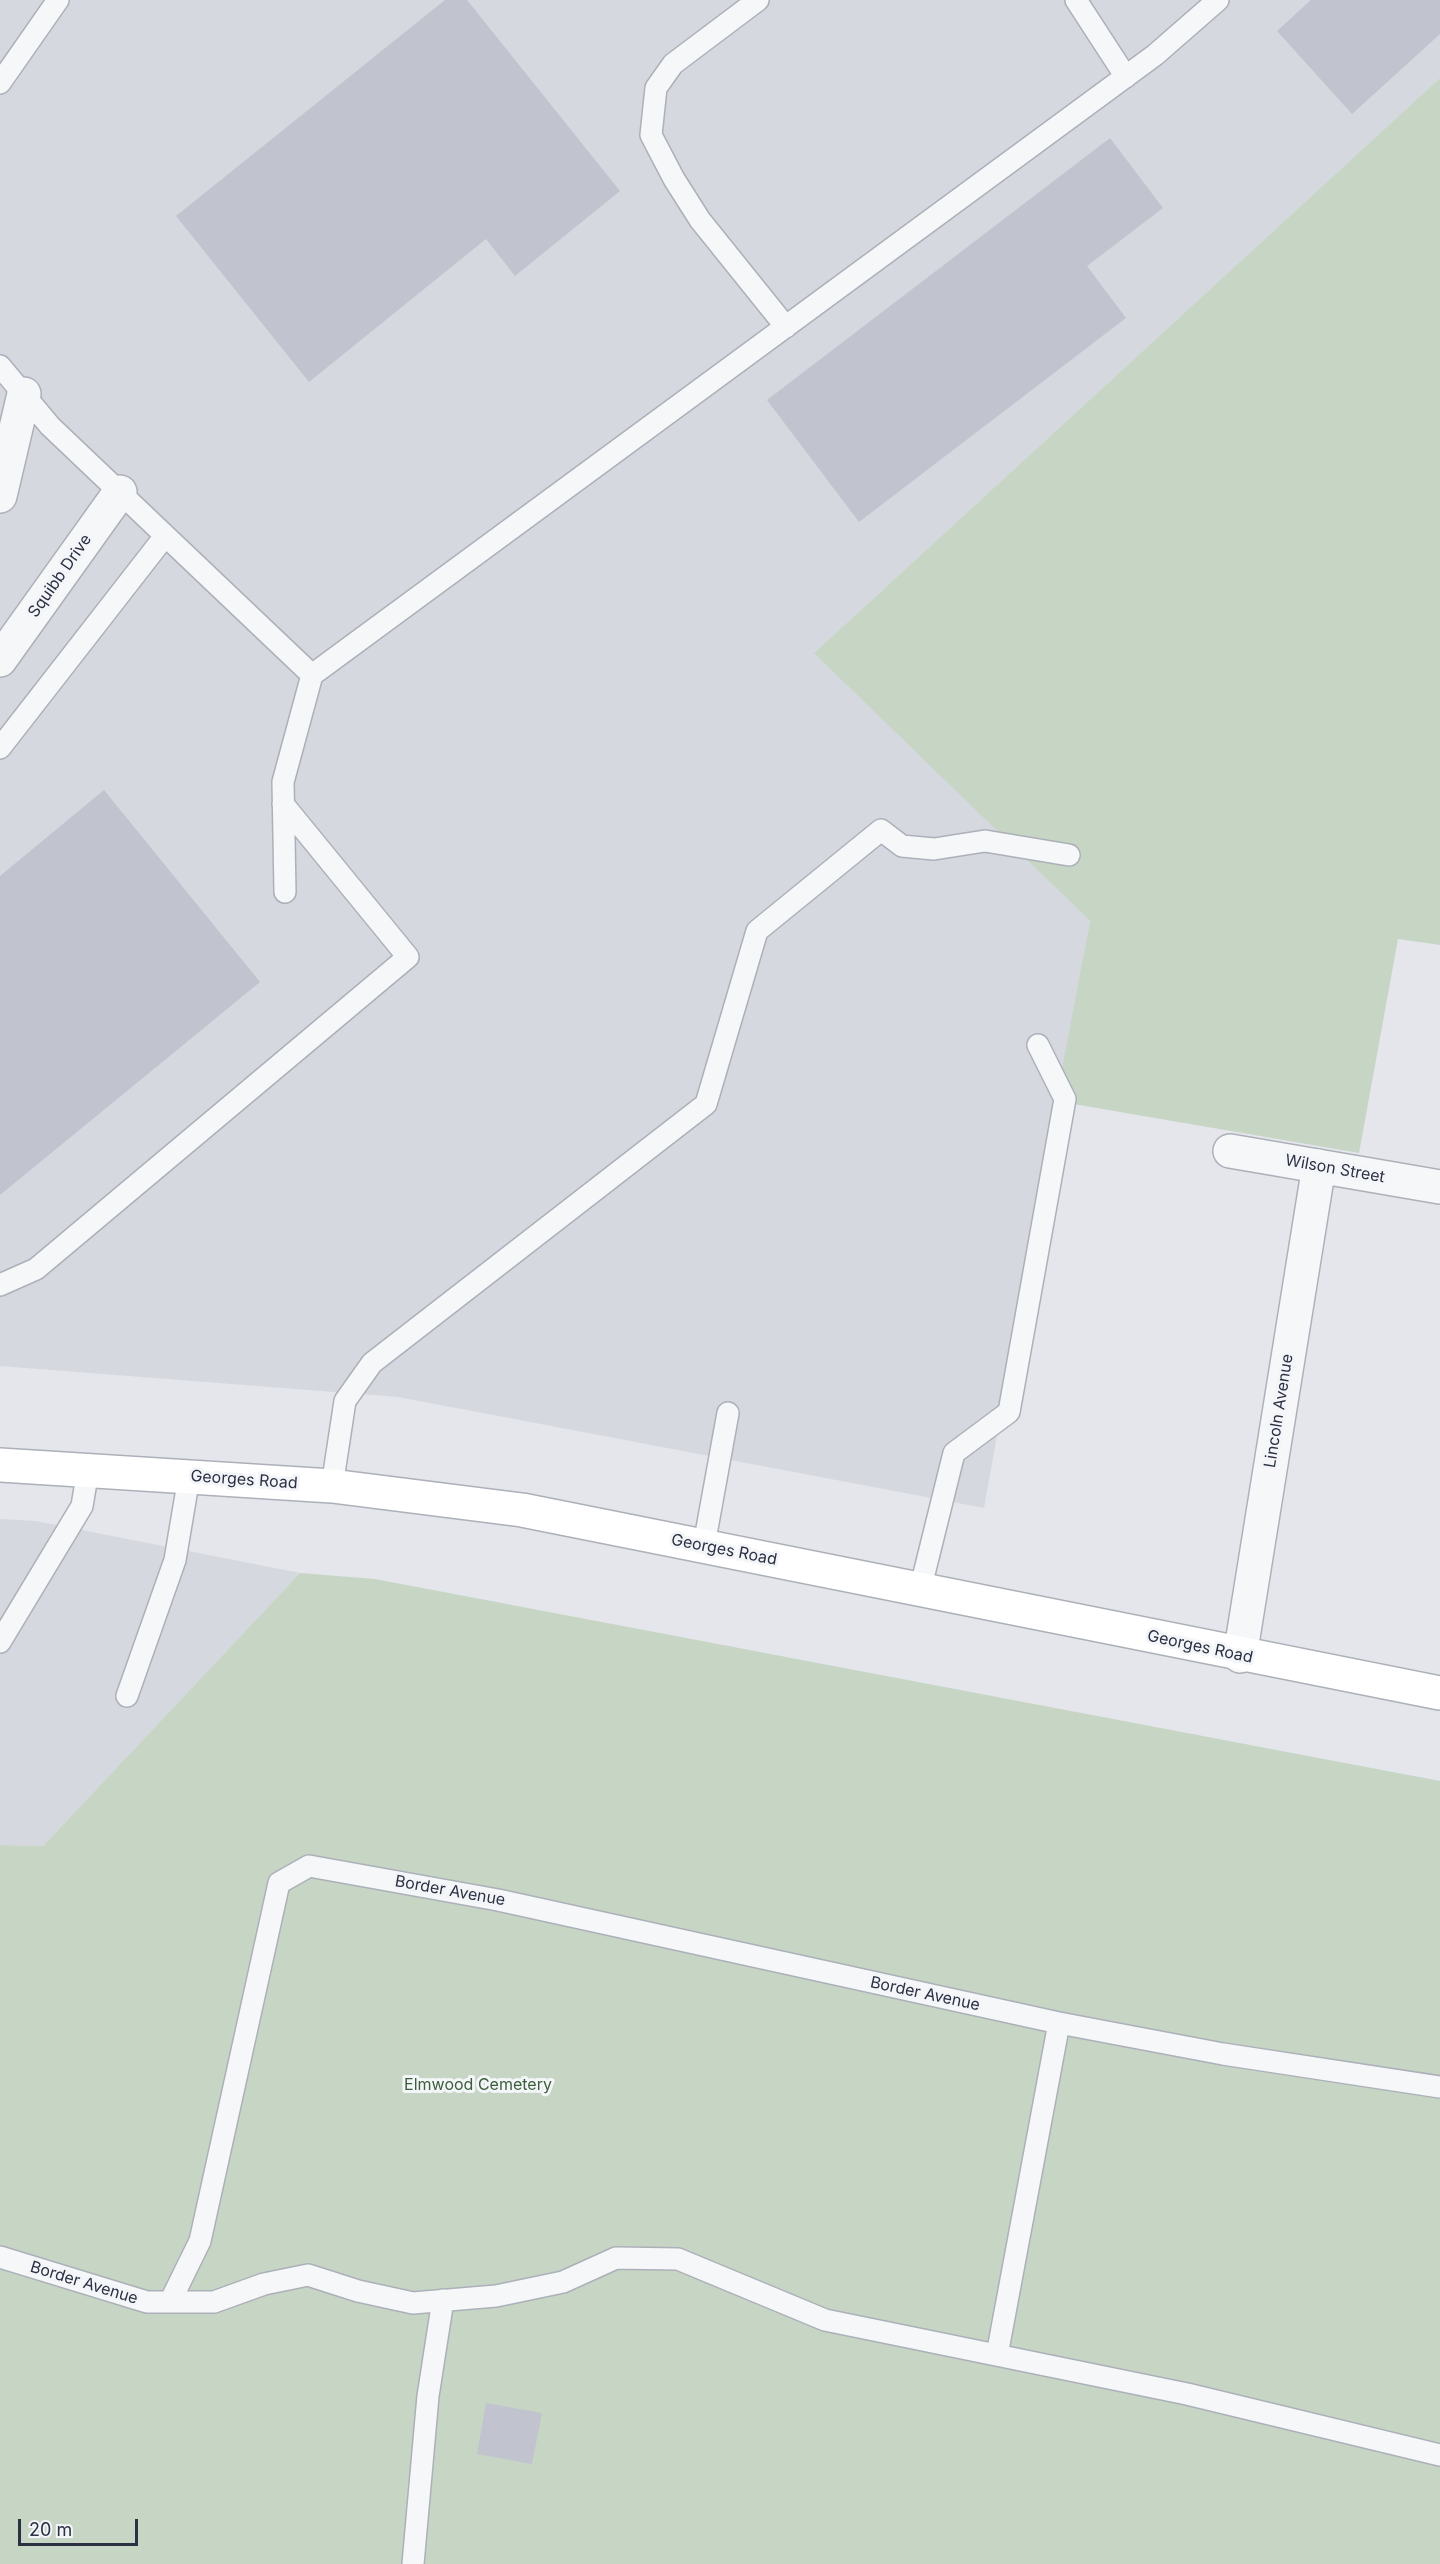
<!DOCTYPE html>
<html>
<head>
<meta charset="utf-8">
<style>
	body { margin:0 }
	#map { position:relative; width:1440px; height:2564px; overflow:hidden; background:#e4e6eb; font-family:Inter,sans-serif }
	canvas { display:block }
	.scale { position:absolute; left:18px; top:2519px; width:120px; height:27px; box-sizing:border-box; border:3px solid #2b3143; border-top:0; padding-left:8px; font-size:18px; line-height:21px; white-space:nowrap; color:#2b3143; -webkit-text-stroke:4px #f3f5f8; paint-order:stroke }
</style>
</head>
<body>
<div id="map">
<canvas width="1440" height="2564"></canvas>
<div class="scale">20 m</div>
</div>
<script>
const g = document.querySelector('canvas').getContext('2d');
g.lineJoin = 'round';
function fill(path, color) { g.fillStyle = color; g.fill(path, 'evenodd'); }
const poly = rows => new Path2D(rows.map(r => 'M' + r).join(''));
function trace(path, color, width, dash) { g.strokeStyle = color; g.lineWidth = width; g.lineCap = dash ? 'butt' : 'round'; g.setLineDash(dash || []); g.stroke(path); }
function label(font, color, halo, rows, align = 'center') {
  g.font = font + ' Inter,sans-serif'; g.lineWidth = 6; g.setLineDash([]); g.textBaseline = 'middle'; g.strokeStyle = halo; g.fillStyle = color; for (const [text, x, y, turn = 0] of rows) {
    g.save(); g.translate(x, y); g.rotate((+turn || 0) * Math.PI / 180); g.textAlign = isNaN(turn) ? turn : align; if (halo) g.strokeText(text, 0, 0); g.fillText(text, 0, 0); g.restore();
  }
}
const built = poly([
	[0,0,1440,0,1440,78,815,652,1090,921,984,1508,398,1397,0,1366],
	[0,1519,36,1521,300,1573,43,1846,0,1845]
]);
const green = poly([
	[1440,78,1440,945,1398,939,1359,1153,1056,1101,1090,921,814,653],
	[300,1573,375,1579,1440,1781,1440,2564,0,2564,0,1845,43,1846]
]);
const building = poly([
	[445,0,467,0,620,191,515,276,486,239,309,382,176,216],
	[1311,0,1440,0,1440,34,1352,114,1277,31],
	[1110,138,1163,208,1087,266,1126,318,859,522,767,400],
	[104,790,260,982,0,1195,0,876],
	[486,2403,542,2413,532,2464,477,2454]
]);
const lane = poly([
	[758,0,673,64,656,88,651,135,674,179,700,220,786,327],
	[1076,0,1126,77],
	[0,83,58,0],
	[0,366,50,426,312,675],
	[0,748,165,536],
	[285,892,283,782,312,675,1155,55,1218,0],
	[0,1285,36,1269,408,957,283,804],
	[332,1486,345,1401,372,1363,706,1104,757,931,881,830,902,846,934,849,985,841,1069,855],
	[704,1545,728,1413],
	[920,1590,954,1453,1009,1412,1065,1099,1038,1045],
	[0,1642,82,1506,88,1470],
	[127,1696,175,1560,189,1477],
	[0,2257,147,2302,214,2302,264,2284,308,2275,358,2291,413,2303,496,2296,563,2282,616,2258,678,2259,825,2320,1187,2394,1440,2455],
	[170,2302,200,2241,279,1883,309,1866,498,1900,1059,2023,1223,2054,1440,2087],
	[997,2355,1059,2023],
	[413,2564,428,2396,443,2300]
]);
const street = poly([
	[0,496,24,394],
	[0,660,120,492],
	[1230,1151,1440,1187],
	[1240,1656,1319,1166]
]);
const secondary = poly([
	[0,1465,332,1486,522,1510,1440,1693]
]);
const streetNames = [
	["Squibb Drive",60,576,-55],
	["Wilson Street",1335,1169,10],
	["Lincoln Avenue",1279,1411,-81],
	["Georges Road",244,1480,4],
	["Georges Road",724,1550,11],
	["Georges Road",1200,1647,12],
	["Border Avenue",450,1891,10],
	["Border Avenue",925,1994,12],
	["Border Avenue",84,2283,17]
];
const parkNames = [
	["Elmwood Cemetery",478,2085]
];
fill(built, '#d6d8e0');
fill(green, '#c7d5c5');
fill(building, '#c1c4ce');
trace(lane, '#acb0b9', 24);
trace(street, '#acb0b9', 36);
trace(secondary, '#acb0b9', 36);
trace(lane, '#f6f7f9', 21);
trace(street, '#f6f7f9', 33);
trace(secondary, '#fff', 33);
label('16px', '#2b3143', '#f3f5f8', streetNames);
label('16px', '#3b5f39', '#f3f5f8', parkNames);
</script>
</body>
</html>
